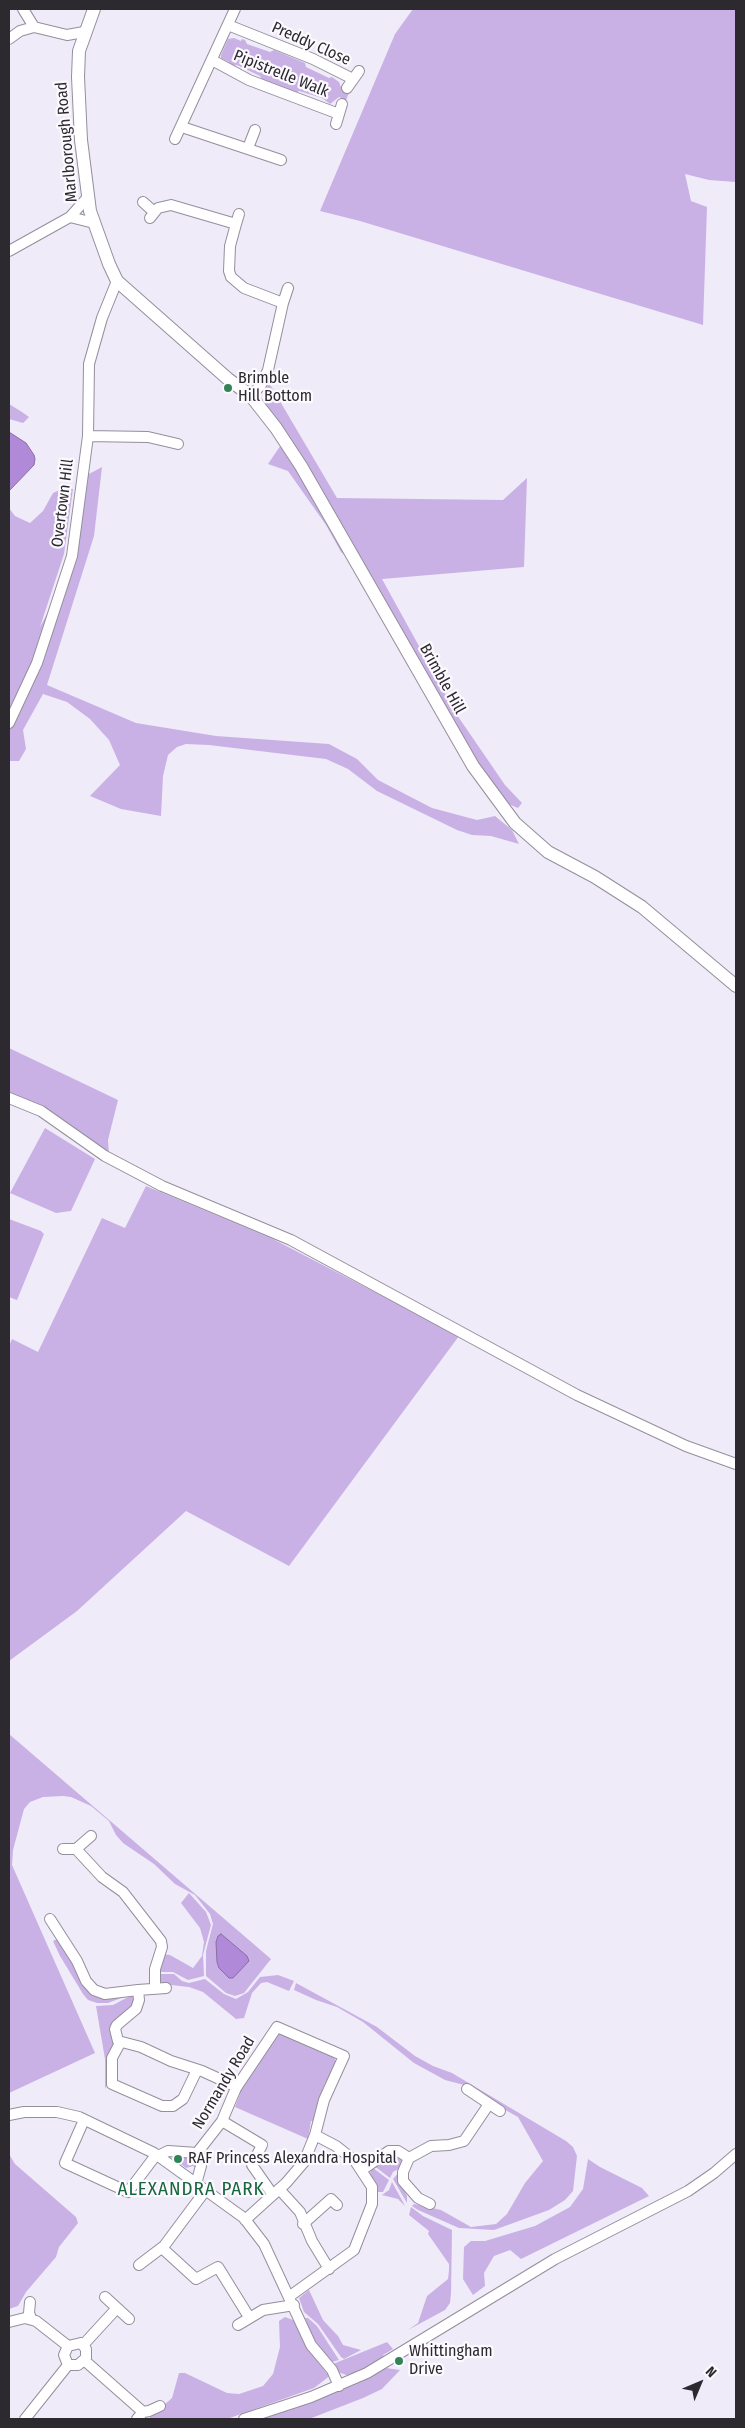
<!DOCTYPE html>
<html>
<head>
<meta charset="utf-8">
<style>
	body { margin:0 }
	#map { position:relative; width:745px; height:2428px; overflow:hidden; background:#f0ebf8; font-family:"Fira Sans Condensed",sans-serif }
	canvas { display:block }
	.frame { position:absolute; inset:0; border:10px solid #2d2a2f; pointer-events:none }
	.north { position:absolute; left:675px; top:2358px; width:50px; height:50px; -webkit-text-stroke:4px #fcfaff; paint-order:stroke; rotate:45deg; font-size:14px; font-weight:700; line-height:20px; text-align:center; color:#2d2a2f }
	.north::after { content:''; display:block; margin:auto; width:18px; height:22px; background:#2d2a2f; clip-path:polygon(50% 0,100% 100%,50% 72%,0 100%) }
</style>
</head>
<body>
<div id="map">
<canvas width="745" height="2428"></canvas>
<div class="frame"></div>
<div class="north">N</div>
</div>
<script>
const g = document.querySelector('canvas').getContext('2d');
g.lineJoin = 'round';
function fill(path, color) { g.fillStyle = color; g.fill(path, 'evenodd'); }
const poly = rows => new Path2D(rows.map(r => 'M' + r).join(''));
function trace(path, color, width, dash) { g.strokeStyle = color; g.lineWidth = width; g.lineCap = dash ? 'butt' : 'round'; g.setLineDash(dash || []); g.stroke(path); }
function label(font, color, halo, rows, align = 'center') {
  g.font = font + ' "Fira Sans Condensed",sans-serif'; g.lineWidth = 4.5; g.setLineDash([]); g.textBaseline = 'middle'; g.strokeStyle = halo; g.fillStyle = color; for (const [text, x, y, turn = 0] of rows) {
    g.save(); g.translate(x, y); g.rotate((+turn || 0) * Math.PI / 180); g.textAlign = isNaN(turn) ? turn : align; if (halo) g.strokeText(text, 0, 0); g.fillText(text, 0, 0); g.restore();
  }
}
const green = poly([
	[413,9,736,9,736,182,709,180,685,174,691,201,707,207,703,325,360,221,320,211,395,34],
	[234,38,241,41,242,39,245,40,247,44,270,52,274,50,305,63,306,67,329,78,332,77,339,82,342,90,349,93,346,100,339,97,330,104,322,98,299,91,294,94,262,80,260,76,237,65,233,66,228,64,229,62,221,58,221,55,228,39],
	[268,381,337,498,503,500,527,478,524,567,382,579,457,715,505,785,522,803,518,808,506,803,463,740,366,571,341,552,326,525,288,471,268,464,287,436,263,400],
	[9,404,22,412,29,417,23,423,9,419],
	[102,467,94,536,47,685,136,723,216,736,329,744,357,759,378,780,432,808,477,820,495,816,512,830,519,844,491,836,472,835,457,830,377,791,348,769,326,759,209,745,186,744,177,747,168,755,163,776,161,816,121,809,90,796,120,765,109,740,90,719,67,702,43,694,23,730,26,749,19,761,9,761,9,508,15,516,30,523,43,511,53,493,64,488,73,489,64,554,40,627,73,565,87,475],
	[9,1048,118,1100,108,1140,109,1154,9,1095],
	[45,1128,95,1159,71,1211,56,1213,10,1193],
	[146,1186,271,1238,459,1336,289,1566,186,1511,77,1611,9,1661,9,1346,12,1339,38,1352,102,1218,125,1228],
	[9,1219,41,1231,44,1234,17,1300,9,1297],
	[9,1734,271,1959,244,1993,235,1996,226,1993,206,1976,206,1951,213,1924,210,1914,195,1895,175,1884,154,1864,123,1843,116,1835,109,1821,91,1806,71,1797,63,1796,43,1797,30,1802,24,1809,13,1850,12,1865,95,2053,9,2093],
	[189,1893,206,1912,211,1925,203,1955,204,1976,188,1980,173,1972,157,1972,163,1954,170,1955,193,1968,202,1956,204,1942,200,1928,181,1903],
	[57,1939,73,1962,84,1984,129,1995,108,2003,97,2003,88,2000,83,1994,60,1956,53,1941],
	[157,1974,174,1974,182,1981,189,1983,205,1979,224,1994,236,1999,248,1992,260,1977,278,1975,294,1981,289,1991,267,1982,261,1983,252,1993,244,2018,236,2019,203,1992,189,1987,162,1984],
	[296,1983,377,2027,415,2056,433,2066,452,2073,566,2141,573,2147,577,2156,573,2191,565,2200,549,2210,494,2230,459,2228,418,2210,412,2206,414,2204,441,2210,471,2227,496,2224,507,2214,525,2183,543,2161,518,2117,500,2107,468,2086,445,2080,414,2063,363,2022,337,2007,316,2000,294,1990],
	[132,1995,134,1995,133,2006,119,2017,110,2077,105,2089,105,2059,96,2006,113,2005],
	[278,2033,332,2055,336,2061,330,2080,325,2083,318,2102,315,2122,311,2121,308,2139,235,2107,240,2094,238,2093,252,2069,256,2068,265,2054,265,2049],
	[9,2154,15,2164,76,2217,78,2223,59,2247,56,2257,26,2292,18,2306,9,2309],
	[169,2155,193,2156,198,2169,193,2166,186,2168],
	[387,2155,399,2157,404,2161,400,2168,393,2172,390,2178,373,2165],
	[588,2159,600,2167,642,2188,649,2196,521,2259,510,2250,494,2256,484,2273,485,2286,473,2295,463,2279,464,2247,471,2241,485,2241,535,2226,570,2207,583,2189],
	[373,2168,389,2180,383,2192,378,2192,370,2173],
	[399,2172,398,2179,407,2196,407,2203,393,2179],
	[392,2182,403,2202,405,2206,398,2199,382,2195,389,2190],
	[411,2207,423,2216,452,2230,451,2293,450,2303,445,2310,408,2330,418,2323,427,2296,448,2279,449,2270,449,2264,428,2234,429,2231,409,2215],
	[309,2290,323,2320,338,2336,343,2345,361,2350,344,2359,341,2357,318,2324,304,2312,299,2298],
	[285,2317,293,2320,312,2354,329,2376,327,2378,314,2388,227,2419,148,2419,172,2398,179,2373,185,2373,227,2393,239,2394,263,2386,273,2374,280,2347,279,2321],
	[305,2318,308,2318,317,2326,339,2360,332,2362,315,2343],
	[387,2342,393,2349,383,2355,385,2358,349,2376,338,2372,333,2364],
	[386,2368,400,2370,382,2389,363,2398,309,2419,262,2419,320,2399]
]);
const water = poly([
	[9,432,26,443,34,455,35,459,34,465,9,491,9,432],
	[221,1934,247,1956,249,1961,233,1978,229,1978,219,1968,217,1962,216,1942,218,1936,221,1934]
]);
const minor = poly([
	[23,9,34,27,67,35,84,32],
	[228,25,313,59,353,79],
	[9,39,20,31,34,27],
	[212,60,249,80,339,114],
	[347,88,359,71],
	[336,124,342,104],
	[182,127,281,160],
	[175,139,235,9],
	[248,148,255,130],
	[143,202,154,212],
	[70,217,87,198],
	[150,218,158,208,171,205,236,224,230,246,229,271,231,277,244,288,283,303,268,370,261,385,251,396],
	[236,224,239,214],
	[9,251,70,217,94,223],
	[283,303,288,288],
	[88,436,148,437,178,444],
	[9,723,37,663,72,556,88,436,89,364,102,318,117,281],
	[9,1098,41,1111,105,1156,162,1186,291,1240,577,1395,686,1446,736,1464],
	[63,1849,76,1849,91,1836],
	[76,1849,102,1877,123,1892,161,1941,162,1947,155,1969,155,1988],
	[50,1919,77,1961,86,1981,94,1990,105,1994,138,1990],
	[166,1988,138,1990,139,2000,136,2009,117,2025,115,2029,118,2041,141,2047,171,2061,202,2071,237,2087],
	[120,2043,112,2058,112,2084,162,2106,173,2106,183,2099,197,2070],
	[467,2089,500,2111],
	[9,2115,24,2112,57,2112,79,2117,154,2153,244,2218,264,2244,311,2345,332,2370,339,2386],
	[84,2120,65,2163,128,2192,156,2155],
	[222,2121,262,2145,252,2165,273,2195],
	[158,2156,168,2151,197,2153],
	[409,2158,403,2172,403,2181,418,2198,430,2204],
	[362,2170,389,2151,398,2151,409,2158,431,2146,449,2145,464,2141,489,2104],
	[196,2184,201,2166,197,2153,222,2121,236,2088,277,2027,344,2056,324,2100,315,2135,304,2162,286,2183,245,2220],
	[279,2189,300,2212,312,2241,329,2269],
	[303,2224,331,2199,337,2205],
	[162,2248,196,2279,218,2267,249,2317],
	[139,2265,164,2246,205,2191],
	[290,2296,354,2250,372,2204,372,2187,355,2161,336,2146,315,2135],
	[105,2297,129,2319],
	[30,2302,29,2313,31,2318],
	[9,2322,25,2318,36,2321,68,2346],
	[238,2325,263,2310,294,2305],
	[81,2343,86,2349,86,2358,78,2365,68,2365,64,2355,68,2346,81,2343],
	[84,2344,117,2308],
	[84,2360,143,2412],
	[25,2419,68,2365],
	[137,2419,143,2412,149,2411,160,2406],
	[244,2419,311,2397,367,2373,555,2259,688,2191,714,2173,736,2154]
]);
const major = poly([
	[94,9,79,51,78,77,81,140,90,211,109,264,117,281,228,379,251,396,276,428,301,466,473,766,515,823,548,852,595,877,642,907,736,986]
]);
const markers = [
	[228,388,5,"#328456"],
	[178,2159,5,"#328456"],
	[399,2361,5,"#328456"]
];
const streetNames = [
	["Preddy Close",311,44,24],
	["Pipistrelle Walk",281,74,22],
	["Marlborough Road",67,142,-95],
	["Overtown Hill",63,503,-83],
	["Brimble Hill",442,679,61],
	["Normandy Road",224,2083,-59]
];
const poiNames = [
	["Brimble",238,379],
	["Hill Bottom",238,397],
	["RAF Princess Alexandra Hospital",188,2159],
	["Whittingham",409,2352],
	["Drive",409,2370]
];
const quarterNames = [
	["ALEXANDRA PARK",191,2190]
];
fill(green, '#c9b1e6');
fill(water, '#b08ad8');
trace(water, '#896da5', 1);
trace(minor, '#948f9b', 12);
trace(major, '#948f9b', 14);
trace(minor, '#fff', 10);
trace(major, '#fff', 12);
for (const [x, y, r, color] of markers) { const dot = new Path2D(); dot.arc(x, y, r, 0, 2 * Math.PI); g.fillStyle = color; g.fill(dot); trace(dot, '#fcfaff', 2); }
label('16px', '#2d2a2f', '#fcfaff', streetNames);
label('16px', '#2d2a2f', '#fcfaff', poiNames, 'left');
g.letterSpacing = '1px';
label('19px', '#17663d', '#fcfaff', quarterNames);
g.letterSpacing = '0px';
</script>
</body>
</html>
